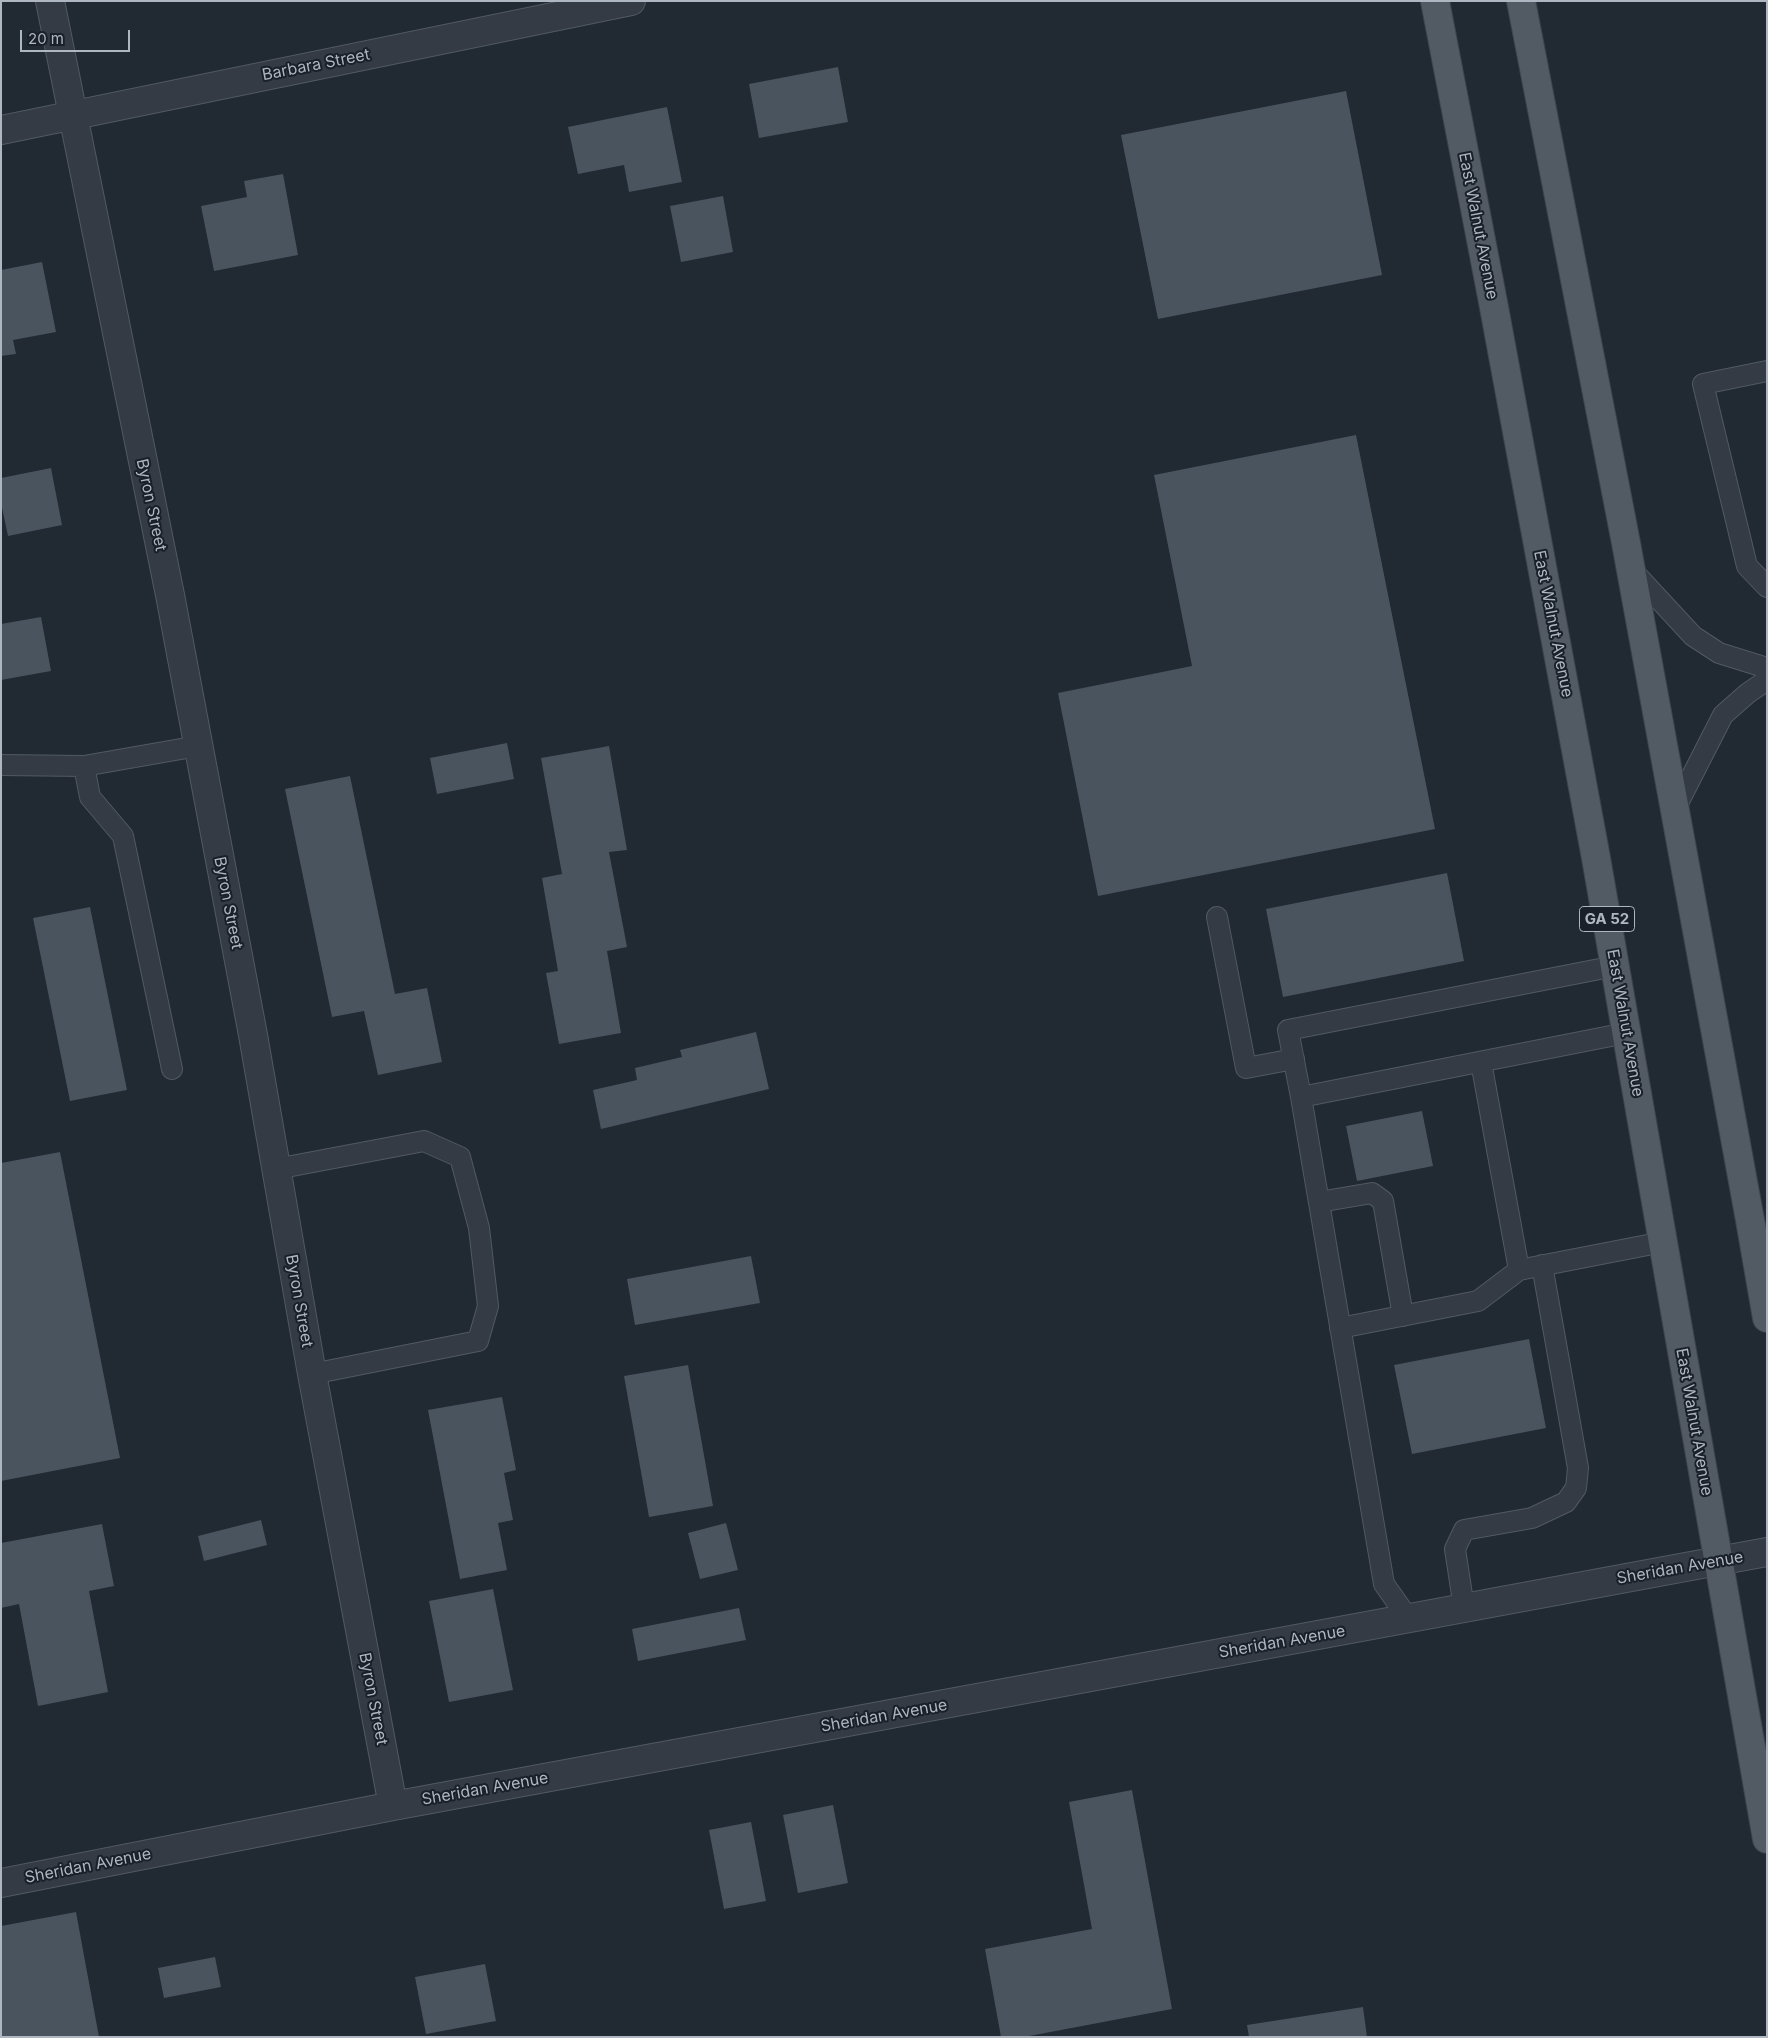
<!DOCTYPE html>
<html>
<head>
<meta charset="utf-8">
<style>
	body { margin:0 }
	#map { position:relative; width:1768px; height:2038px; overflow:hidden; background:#212933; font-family:Inter,sans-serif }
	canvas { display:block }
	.frame { position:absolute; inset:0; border:2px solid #aeb6c1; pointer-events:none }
	.scale { position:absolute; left:20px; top:30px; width:110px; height:22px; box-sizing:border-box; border:2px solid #aeb6c1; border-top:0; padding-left:6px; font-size:15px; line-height:18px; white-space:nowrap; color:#aeb6c1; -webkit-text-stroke:4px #1a2029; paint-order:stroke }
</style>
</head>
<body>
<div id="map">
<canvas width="1768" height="2038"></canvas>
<div class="frame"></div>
<div class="scale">20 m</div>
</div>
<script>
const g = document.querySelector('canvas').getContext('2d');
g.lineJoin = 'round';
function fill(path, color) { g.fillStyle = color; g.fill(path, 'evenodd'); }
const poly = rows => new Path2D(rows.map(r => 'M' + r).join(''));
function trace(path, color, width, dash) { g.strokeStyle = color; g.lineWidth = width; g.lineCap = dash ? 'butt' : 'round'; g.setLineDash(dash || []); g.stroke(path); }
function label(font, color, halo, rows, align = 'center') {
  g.font = font + ' Inter,sans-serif'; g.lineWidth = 4; g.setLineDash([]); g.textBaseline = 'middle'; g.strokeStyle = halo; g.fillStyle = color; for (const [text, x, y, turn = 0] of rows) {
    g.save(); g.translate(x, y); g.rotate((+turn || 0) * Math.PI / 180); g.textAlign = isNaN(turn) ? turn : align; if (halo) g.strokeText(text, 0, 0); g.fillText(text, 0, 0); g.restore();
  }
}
const building = poly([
	[838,67,848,122,759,138,749,84],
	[1346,91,1382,275,1158,319,1121,135],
	[667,107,682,182,629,192,624,165,578,174,568,127],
	[283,174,298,255,214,271,201,206,247,197,244,181],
	[723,196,733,252,681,262,670,206],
	[42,262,56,332,13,340,16,354,1,356,1,270],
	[1356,435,1435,829,1098,896,1058,693,1192,666,1154,475],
	[51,468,62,525,8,536,1,503,1,478],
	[41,617,51,671,1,680,1,624],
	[507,743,514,779,437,794,430,758],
	[609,746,627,850,609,852,627,947,607,951,621,1033,559,1044,546,973,558,971,542,878,562,874,541,758],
	[350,776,395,994,427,988,442,1062,378,1075,364,1011,332,1017,285,789],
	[1447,873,1464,961,1283,997,1266,909],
	[90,907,127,1090,70,1101,33,918],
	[756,1032,769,1089,601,1129,593,1090,637,1080,635,1068,682,1057,680,1050],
	[1422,1111,1433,1166,1357,1181,1346,1126],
	[60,1152,120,1458,1,1481,1,1163],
	[751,1256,760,1303,635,1325,627,1279],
	[1529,1339,1546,1428,1412,1454,1394,1365],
	[688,1365,713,1506,649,1517,624,1376],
	[502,1397,516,1470,504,1473,513,1520,498,1523,507,1570,460,1579,428,1410],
	[261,1520,267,1545,204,1561,198,1536],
	[726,1523,738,1570,700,1579,688,1533],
	[102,1524,114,1586,89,1591,108,1692,38,1706,19,1604,1,1608,1,1543],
	[493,1589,513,1690,449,1702,429,1601],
	[739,1608,746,1640,638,1661,632,1629],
	[1132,1790,1172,2009,1024,2037,1001,2037,985,1949,1092,1929,1069,1802],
	[833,1805,848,1883,798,1893,783,1815],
	[751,1822,766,1901,724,1909,709,1830],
	[76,1912,99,2037,1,2037,1,1926],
	[215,1957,221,1987,164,1998,158,1968],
	[485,1964,496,2021,426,2034,415,1977],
	[1363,2007,1367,2037,1249,2037,1247,2025]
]);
const lane = poly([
	[1767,371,1703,384,1747,566,1767,587],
	[1631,569,1693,636,1719,653,1767,668],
	[1,765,84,766,198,746],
	[84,766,90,797,123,836,172,1069],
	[1675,809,1723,715,1748,693,1767,680],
	[1217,917,1246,1068,1294,1059],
	[1481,1062,1519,1270,1663,1242],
	[1301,1097,1288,1030,1615,966],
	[276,1169,424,1141,460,1157,479,1228,488,1306,478,1341,312,1374],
	[1319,1202,1372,1193,1383,1201,1403,1316],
	[1340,1328,1478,1301,1519,1270],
	[1464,1608,1455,1549,1464,1530,1532,1518,1566,1502,1576,1488,1578,1468,1542,1265],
	[1408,1618,1384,1584,1301,1097,1626,1033]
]);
const street = poly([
	[50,1,170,595,253,1035,312,1374,393,1806],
	[1,130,631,1],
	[1,1883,393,1806,1767,1552]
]);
const primary = poly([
	[1435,1,1493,302,1596,858,1767,1839],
	[1521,1,1626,543,1750,1220,1767,1318]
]);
const shields = [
	[1607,919,55]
];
const shieldNames = [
	["GA 52",1607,919]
];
const streetNames = [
	["Barbara Street",316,65,-11],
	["East Walnut Avenue",1478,226,79],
	["Byron Street",151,505,78],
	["East Walnut Avenue",1553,624,79],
	["Byron Street",228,903,79],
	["East Walnut Avenue",1625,1023,80],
	["Byron Street",299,1301,80],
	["East Walnut Avenue",1694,1422,80],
	["Sheridan Avenue",1680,1568,-10],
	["Sheridan Avenue",1282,1642,-10],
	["Byron Street",373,1699,79],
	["Sheridan Avenue",884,1716,-10],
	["Sheridan Avenue",485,1789,-10],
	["Sheridan Avenue",88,1866,-11]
];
fill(building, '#49545f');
trace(lane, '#525962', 22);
trace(street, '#525962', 30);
trace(primary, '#3e444e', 30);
trace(lane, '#343b44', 20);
trace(street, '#343b44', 28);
trace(primary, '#525a64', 28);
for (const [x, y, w] of shields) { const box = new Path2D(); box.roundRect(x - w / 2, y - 12.5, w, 25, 4); g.fillStyle = '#1a2029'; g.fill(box); trace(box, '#aeb6c1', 1); }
label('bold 15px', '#aeb6c1', null, shieldNames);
label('16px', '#aeb6c1', '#1a2029', streetNames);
</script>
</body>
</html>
